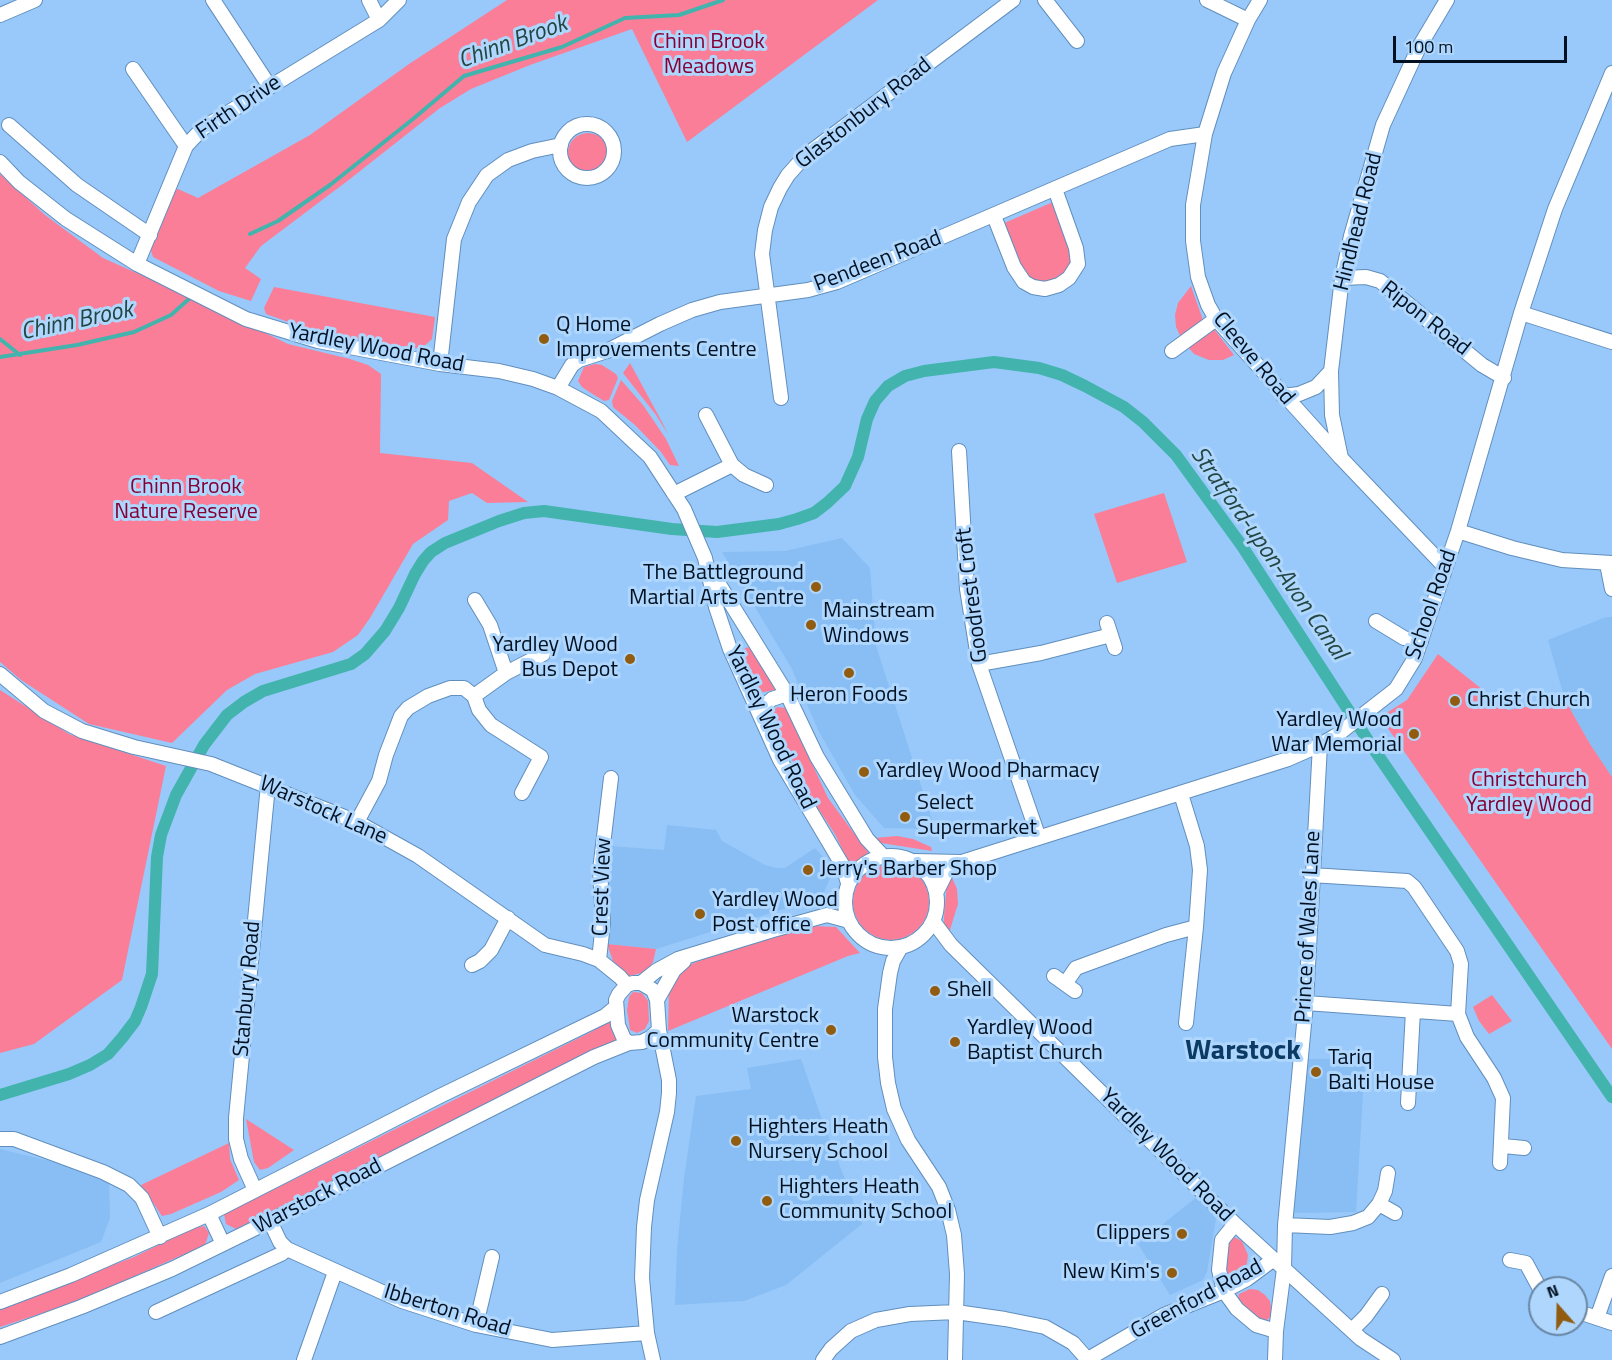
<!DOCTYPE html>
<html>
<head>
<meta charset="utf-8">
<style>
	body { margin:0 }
	#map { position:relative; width:1612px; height:1360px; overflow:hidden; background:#99c9fa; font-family:"Titillium Web",sans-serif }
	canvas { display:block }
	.north { position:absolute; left:1528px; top:1276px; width:60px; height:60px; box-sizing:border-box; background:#afd6fd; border:2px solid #6987a5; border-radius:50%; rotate:340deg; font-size:16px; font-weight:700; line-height:24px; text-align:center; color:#011122 }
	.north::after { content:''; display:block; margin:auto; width:21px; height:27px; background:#915c10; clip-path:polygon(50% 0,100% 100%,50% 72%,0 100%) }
	.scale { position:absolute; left:1393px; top:36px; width:174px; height:27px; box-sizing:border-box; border:3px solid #011122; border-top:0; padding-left:8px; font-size:18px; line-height:21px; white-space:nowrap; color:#011122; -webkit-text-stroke:4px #afd6fd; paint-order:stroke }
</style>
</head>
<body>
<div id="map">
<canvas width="1612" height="1360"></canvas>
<div class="north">N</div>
<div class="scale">100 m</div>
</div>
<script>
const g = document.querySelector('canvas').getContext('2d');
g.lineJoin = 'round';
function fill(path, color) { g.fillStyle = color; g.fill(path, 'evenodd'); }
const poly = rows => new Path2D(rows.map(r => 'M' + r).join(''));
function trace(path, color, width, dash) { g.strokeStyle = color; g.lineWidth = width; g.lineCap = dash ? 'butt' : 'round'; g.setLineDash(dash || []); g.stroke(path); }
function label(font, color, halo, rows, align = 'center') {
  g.font = font + ' "Titillium Web",sans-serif'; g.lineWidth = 6; g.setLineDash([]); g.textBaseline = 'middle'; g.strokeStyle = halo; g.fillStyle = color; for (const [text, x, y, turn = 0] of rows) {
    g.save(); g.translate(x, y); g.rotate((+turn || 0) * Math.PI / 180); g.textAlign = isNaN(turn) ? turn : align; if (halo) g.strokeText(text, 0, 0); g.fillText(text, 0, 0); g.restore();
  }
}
const built = poly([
	[842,538,870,568,876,646,935,829,884,828,855,795,818,730,792,669,722,552,785,551],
	[1606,617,1612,617,1612,777,1590,744,1565,700,1548,640],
	[667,825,716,830,722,841,765,865,776,868,785,868,815,848,834,869,822,897,656,949,607,944,606,880,611,846,664,850],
	[801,1059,820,1114,862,1224,786,1285,744,1301,675,1305,677,1250,684,1178,696,1096,751,1089,747,1068],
	[1305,1059,1365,1059,1356,1212,1291,1213],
	[0,1149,54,1162,109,1180,110,1218,101,1242,0,1283],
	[1198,1196,1216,1219,1207,1272,1203,1280,1170,1295,1138,1244]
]);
const green = poly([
	[507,0,878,0,687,142,632,29,530,65,471,89,440,108,350,179,261,246,245,268,261,279,251,301,219,291,153,257,150,247,175,190,178,189,198,198,310,135,409,64],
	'568 153a20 20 0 1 1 40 0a20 20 0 1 1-40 0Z',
	[0,174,45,215,103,258,195,299,288,344,350,359,368,365,381,374,380,453,472,463,528,502,487,503,472,493,449,501,448,520,413,544,370,618,358,635,333,652,255,674,227,690,172,743,89,724,21,680,0,662],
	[1053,202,1074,261,1065,278,1043,287,1023,275,1002,224],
	[1191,286,1204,323,1182,340,1176,327,1175,315,1178,303],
	[274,287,435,317,432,339,421,349,322,334,266,314,264,308],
	[1214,329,1234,355,1223,360,1209,360,1194,354,1188,347],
	[630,363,662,422,668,434,656,415,623,373],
	[595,364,602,365,616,374,618,378,609,400,604,401,591,393,582,387,578,381,584,367],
	[621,380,643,405,666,439,679,466,670,465,661,452,635,425,613,407,612,401],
	[1164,493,1187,562,1117,583,1094,514],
	[748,647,753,649,761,661,775,690,758,693,741,654,742,650],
	[1438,654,1508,710,1565,700,1590,744,1612,777,1612,1049,1380,717,1407,700],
	[0,690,69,734,166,766,122,980,34,1044,0,1053],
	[777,707,786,708,828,798,870,855,851,867,835,834,811,798,770,715],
	[897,836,913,839,931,847,932,851,881,843,875,841,874,838],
	'853 902a38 38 0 1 1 76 0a38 38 0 1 1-76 0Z',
	[951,875,957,889,958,904,949,933,944,927,944,916,947,883],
	[813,926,836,927,860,953,848,956,668,1031,669,991,681,968,712,956],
	[607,944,656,949,653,962,646,972,629,976,613,961],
	[633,992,642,993,648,1001,649,1021,645,1029,637,1033,630,1030,627,1010,629,997],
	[1492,995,1512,1021,1489,1034,1479,1021,1473,1007],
	[611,1020,619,1041,560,1067,236,1229,226,1224,224,1214,593,1031],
	[246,1119,294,1150,268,1168,260,1170,254,1162],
	[229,1143,230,1159,239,1180,221,1192,171,1214,162,1216,141,1185],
	[204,1226,209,1233,205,1245,76,1302,0,1327,0,1307,134,1257,193,1228],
	[1234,1237,1242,1241,1248,1255,1247,1263,1244,1269,1237,1275,1231,1277,1226,1272,1226,1261,1229,1240],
	[1250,1289,1258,1290,1265,1295,1270,1301,1272,1315,1266,1321,1258,1319,1241,1304,1238,1299,1239,1294]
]);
const stream = poly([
	[250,234,278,221,330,185,413,119,464,76,562,47,625,18,679,15,723,0],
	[0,339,20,355],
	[0,357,77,345,134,332,171,315,190,298]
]);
const canal = poly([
	[0,1095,69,1074,90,1065,108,1054,122,1038,135,1021,141,1007,152,974,157,857,161,835,176,795,204,745,227,715,244,702,263,691,351,664,365,654,385,631,399,608,415,574,423,561,431,552,445,543,499,521,524,513,544,511,672,529,717,532,779,524,797,519,814,513,827,503,845,486,858,457,867,419,875,401,888,386,905,376,924,371,994,362,1039,368,1062,375,1085,386,1124,407,1143,422,1176,455,1242,546,1371,745,1612,1097]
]);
const minor = poly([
	[213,0,270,87],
	[369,0,379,20],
	[1045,0,1077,41],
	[1207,0,1248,20],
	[1260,0,1248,20,1224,73,1205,134,1193,205,1193,241,1198,277,1208,305,1216,319,1341,458,1444,566],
	[0,15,35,0],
	[133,69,186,146],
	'560 151a27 27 0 1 1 54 0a27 27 0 1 1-54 0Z',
	[9,125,77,185,150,235],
	[0,162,19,182,66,219,137,264,246,319,318,341,440,364,499,371,533,379,558,388,601,411,650,457,684,509,705,558,716,607,730,649,780,760,843,866,848,883],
	[994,216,1014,267,1024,282,1033,287,1045,289,1059,285,1069,278,1078,264,1076,248,1055,189],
	[137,264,186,146,203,128,379,20,399,0],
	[1342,278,1366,277,1380,281,1482,365,1504,378],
	[1521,313,1612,342],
	[1172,351,1216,319],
	[440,364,454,239,469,202,487,175,508,160,532,151,561,145],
	[558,388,572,365,579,360,607,351,660,324,692,310,720,302,808,290,837,282,1170,139,1205,134],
	[1283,396,1299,394,1316,387,1331,371],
	[781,398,762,254,765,230,771,207,780,188,788,175,805,156,1013,0],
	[959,451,967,589,979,664,1039,838],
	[1341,458,1332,415,1331,371,1342,278,1351,236,1383,125,1419,47,1447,0],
	[732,465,744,475,766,485],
	[674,494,732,465,706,415],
	[1458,531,1512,548,1562,560,1612,563],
	[1607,564,1612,589],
	[712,573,787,694,817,757,867,839,883,856],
	[1376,621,1404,638,1421,642],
	[1107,623,1115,648],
	[979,664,1041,653,1111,635],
	[506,673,543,654],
	[0,674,44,711,82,731,134,747,211,764,357,822,418,856,545,945,583,954,599,960,620,977,627,985],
	[474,696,506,673,490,625,475,600],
	[759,710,772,699,787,694],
	[357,822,379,781,386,755,401,716,408,708,428,696,450,688,464,688,474,696,479,710,491,725,541,757,522,793],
	'845 902a46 46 0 1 1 92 0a46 46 0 1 1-92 0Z',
	[915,861,961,862],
	[1311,875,1407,881,1414,887,1457,951,1461,964,1458,1014,1467,1037,1494,1078,1503,1098,1500,1163],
	[936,893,947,871,962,862,1288,759,1320,745,1337,735,1396,689,1415,658,1458,531,1521,313,1555,209,1612,73],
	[933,921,951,945,1235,1224,1361,1339,1393,1360],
	[901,947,893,961,890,973,885,1009,885,1057,888,1083,894,1109,908,1140,939,1187,948,1210,954,1235,957,1274,955,1360],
	[599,960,603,923,600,870,611,778],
	[472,965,480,961,491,950,508,918],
	[1054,976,1075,991],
	[641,983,656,971,678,959,773,930,827,915,849,921],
	[1065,984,1076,968,1166,935,1196,927,1200,870,1197,846,1181,794],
	[657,1000,674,970,684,961],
	[1306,1003,1458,1014],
	[1186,1023,1196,927],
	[1408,1103,1413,1011],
	[0,1139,14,1139,103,1172,129,1185,142,1198,160,1237],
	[1503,1146,1524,1148],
	[255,1190,241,1159,236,1139,236,1118,268,785],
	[1379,1204,1395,1213],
	[209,1214,223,1244],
	[270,1221,280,1242,287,1249,402,1301,476,1325,552,1340,647,1333],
	[1235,1224,1222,1240,1219,1270,1224,1291,1237,1309,1256,1325,1276,1331],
	[1285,1225,1330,1227,1353,1223,1368,1217,1379,1204,1385,1191,1388,1173],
	[1510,1260,1526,1263,1540,1289],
	[0,1302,71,1275,209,1214,440,1096,605,1016,616,1007],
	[1576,1311,1612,1323],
	[156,1312,281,1254,287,1249],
	[1597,1318,1612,1276],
	[476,1325,492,1257],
	[1352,1330,1366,1316,1382,1294],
	[0,1337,81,1307,172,1269,270,1221,594,1057,629,1043],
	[1088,1359,1164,1315,1224,1291,1247,1279,1274,1259],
	[304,1360,335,1272],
	[653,1360,647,1333,642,1278,644,1227,647,1200,667,1112,669,1093,669,1080,659,1030,657,1000,653,990,641,983,633,983,627,985,619,994,616,1000,618,1025,624,1039,629,1043,642,1042,650,1038,659,1030],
	[823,1360,831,1349,851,1331,876,1320,910,1314,956,1312,1005,1319,1045,1327,1073,1343,1088,1360],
	[1275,1360,1276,1331,1284,1269,1285,1225,1306,1003,1320,745]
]);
const markers = [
	[544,339,6,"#915c10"],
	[816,587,6,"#915c10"],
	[811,625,6,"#915c10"],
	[630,659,6,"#915c10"],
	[849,673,6,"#915c10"],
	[1455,701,6,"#915c10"],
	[1414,734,6,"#915c10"],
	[864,772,6,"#915c10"],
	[905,817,6,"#915c10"],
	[808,870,6,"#915c10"],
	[700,914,6,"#915c10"],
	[935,991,6,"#915c10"],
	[831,1030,6,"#915c10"],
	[955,1042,6,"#915c10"],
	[1316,1072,6,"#915c10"],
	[736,1141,6,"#915c10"],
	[767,1201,6,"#915c10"],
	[1182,1234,6,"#915c10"],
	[1172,1273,6,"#915c10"]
];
const parkNames = [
	["Chinn Brook",709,43],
	["Meadows",709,68],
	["Chinn Brook",186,488],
	["Nature Reserve",186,513],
	["Christchurch",1529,781],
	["Yardley Wood",1529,806]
];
const streetNames = [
	["Firth Drive",239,108,-34],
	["Glastonbury Road",864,114,-38],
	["Hindhead Road",1359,222,-76],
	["Pendeen Road",878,262,-21],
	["Ripon Road",1425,319,38],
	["Yardley Wood Road",376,349,11],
	["Cleeve Road",1253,359,50],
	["Goodrest Croft",973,595,-97],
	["School Road",1432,605,-71],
	["Yardley Wood Road",770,728,64],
	["Warstock Lane",323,811,24],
	["Crest View",603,887,-88],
	["Prince of Wales Lane",1309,927,-87],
	["Stanbury Road",248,989,-85],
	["Yardley Wood Road",1166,1156,45],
	["Warstock Road",318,1197,-27],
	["Greenford Road",1197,1300,-28],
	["Ibberton Road",447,1311,17]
];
const poiNames = [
	["Q Home",556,326],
	["Improvements Centre",556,351],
	["The Battleground",804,574,"right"],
	["Martial Arts Centre",804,599,"right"],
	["Mainstream",823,612],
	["Windows",823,637],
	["Yardley Wood",618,646,"right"],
	["Bus Depot",618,671,"right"],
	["Heron Foods",849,696,"center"],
	["Christ Church",1467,701],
	["Yardley Wood",1402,721,"right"],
	["War Memorial",1402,746,"right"],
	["Yardley Wood Pharmacy",876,772],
	["Select",917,804],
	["Supermarket",917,829],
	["Jerry's Barber Shop",820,870],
	["Yardley Wood",712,901],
	["Post office",712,926],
	["Shell",947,991],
	["Warstock",819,1017,"right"],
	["Community Centre",819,1042,"right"],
	["Yardley Wood",967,1029],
	["Baptist Church",967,1054],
	["Tariq",1328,1059],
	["Balti House",1328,1084],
	["Highters Heath",748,1128],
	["Nursery School",748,1153],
	["Highters Heath",779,1188],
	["Community School",779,1213],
	["Clippers",1170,1234,"right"],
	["New Kim's",1160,1273,"right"]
];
const waterNames = [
	["Chinn Brook",513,43,-20],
	["Chinn Brook",77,322,-12],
	["Stratford-upon-Avon Canal",1268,554,55]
];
const districtNames = [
	["Warstock",1243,1052]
];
fill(built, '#88bef4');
fill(green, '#fa7e97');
trace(stream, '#42b4ad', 4);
trace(canal, '#42b4ad', 12);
trace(minor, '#618fbd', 16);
trace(minor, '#fff', 14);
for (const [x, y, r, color] of markers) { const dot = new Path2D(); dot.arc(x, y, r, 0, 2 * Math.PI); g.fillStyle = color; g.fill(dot); trace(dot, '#afd6fd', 2); }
label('22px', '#860034', '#afd6fd', parkNames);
label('22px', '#011122', '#afd6fd', streetNames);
label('22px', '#011122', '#afd6fd', poiNames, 'left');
label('italic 24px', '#244643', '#afd6fd', waterNames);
label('bold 28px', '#0b3b64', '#afd6fd', districtNames);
</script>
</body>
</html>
